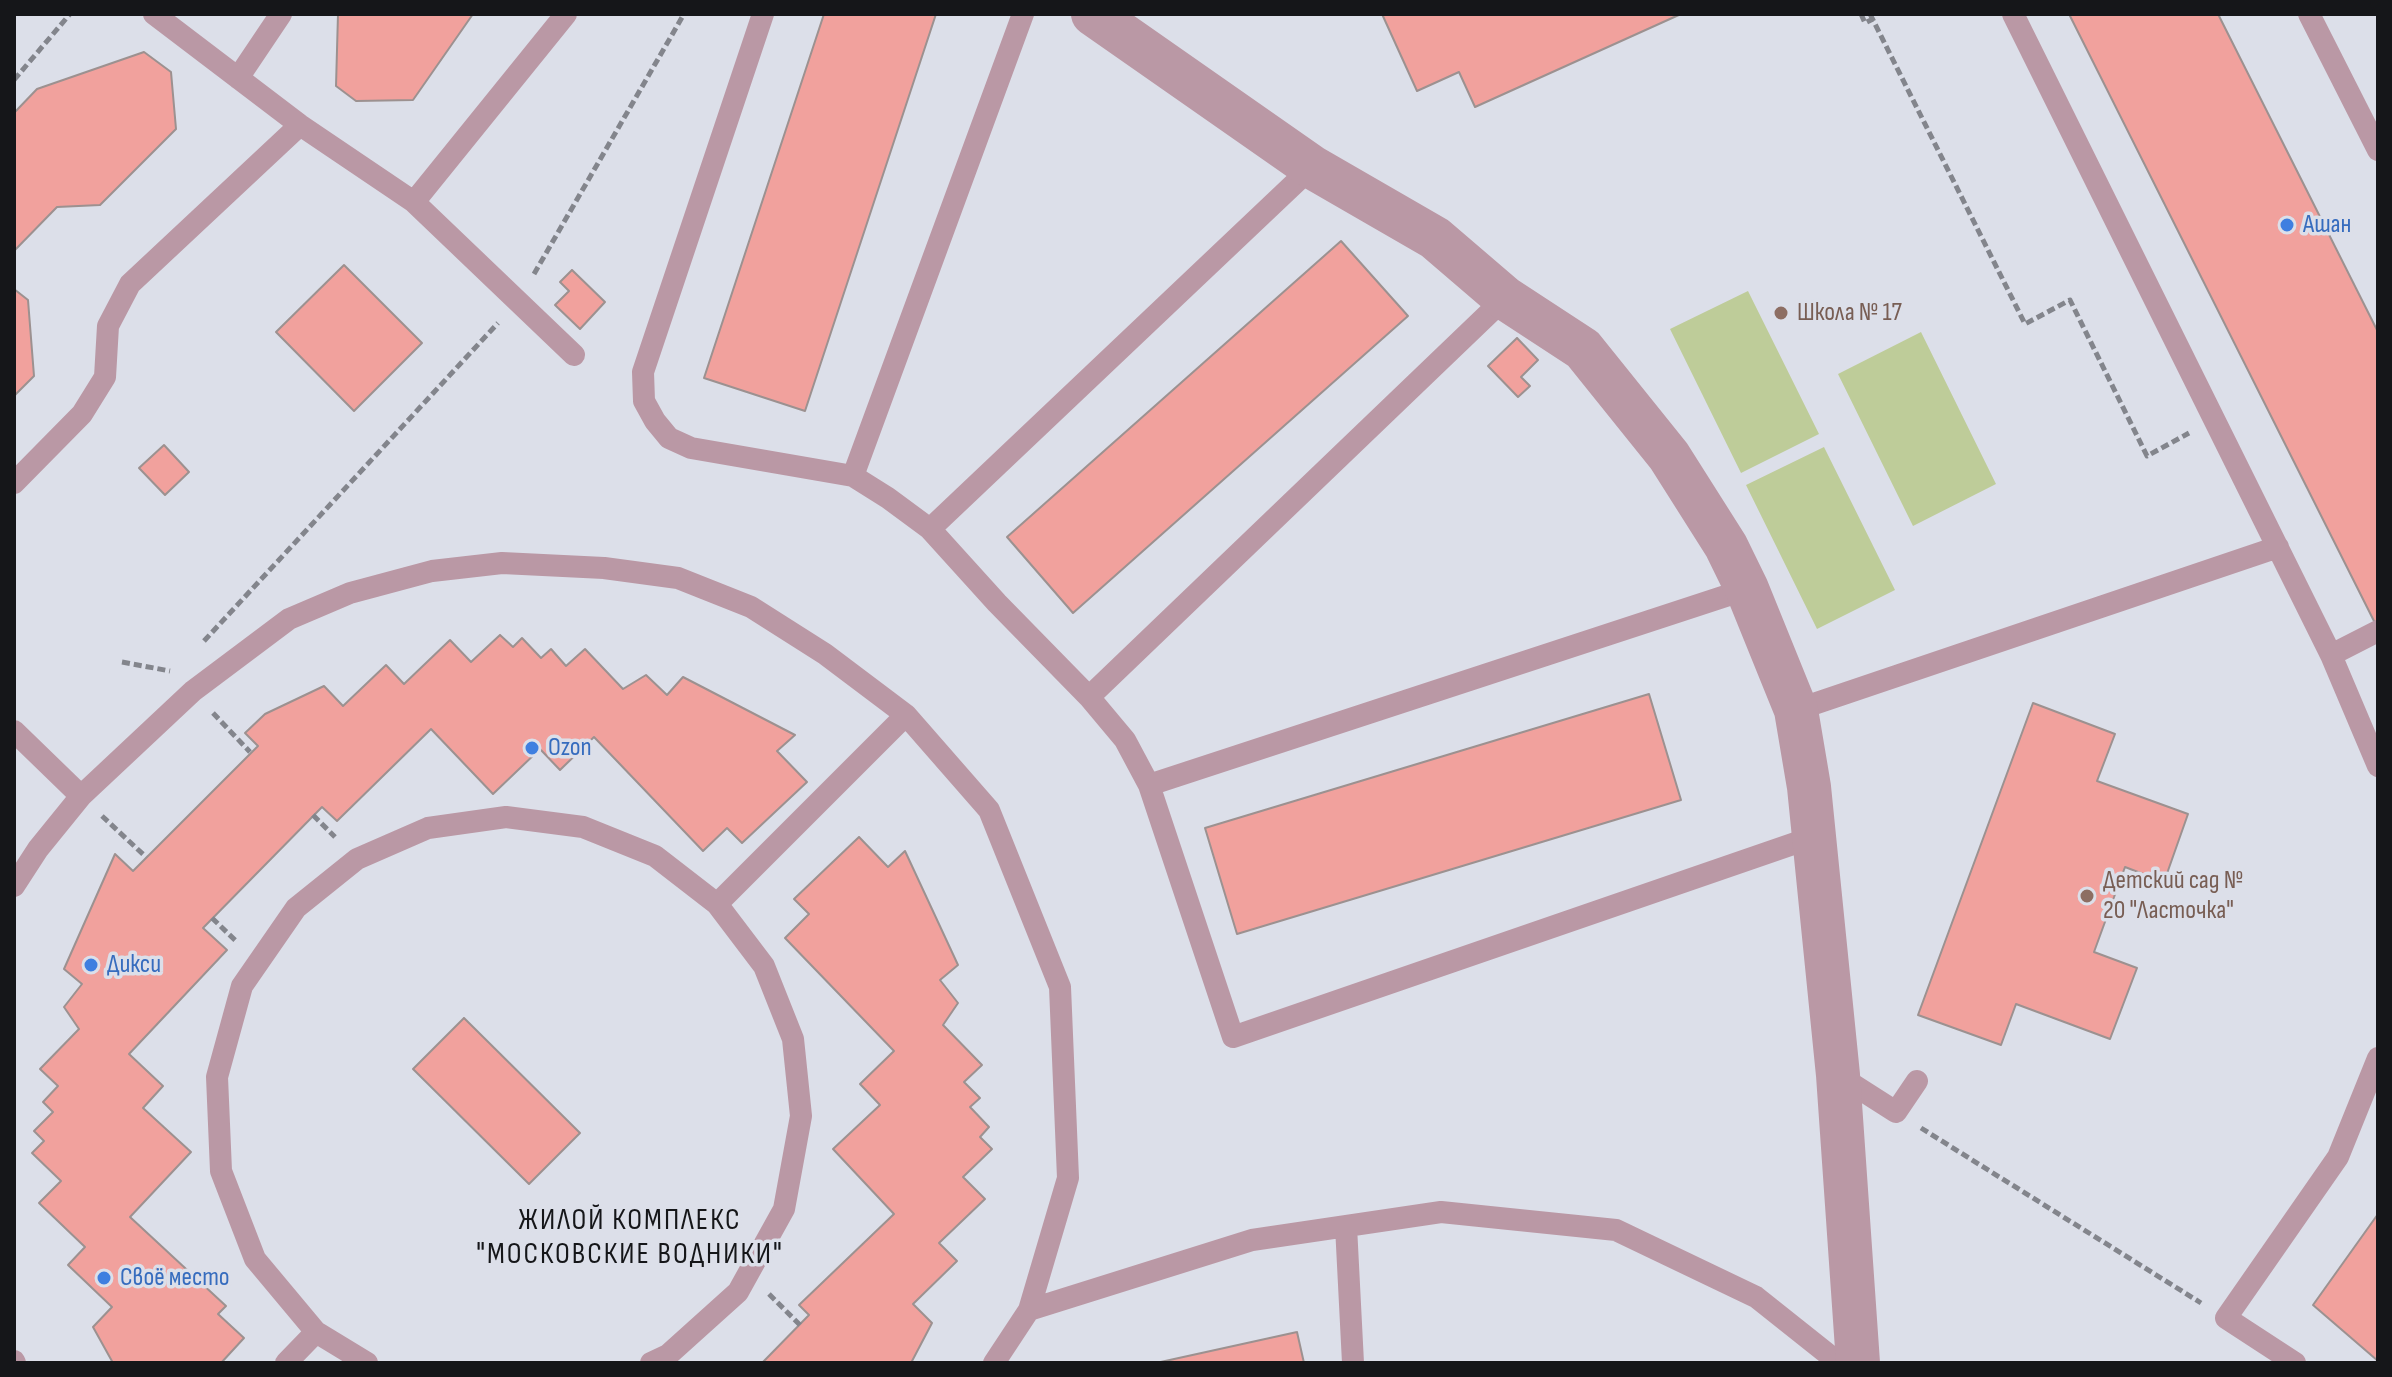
<!DOCTYPE html>
<html>
<head>
<meta charset="utf-8">
<style>
	body { margin:0 }
	#map { position:relative; width:2392px; height:1377px; overflow:hidden; background:#dcdfe9; font-family:"Sofia Sans Condensed",sans-serif }
	canvas { display:block }
	.frame { position:absolute; inset:0; border:16px solid #151619; pointer-events:none }
</style>
</head>
<body>
<div id="map">
<canvas width="2392" height="1377"></canvas>
<div class="frame"></div>
</div>
<script>
const g = document.querySelector('canvas').getContext('2d');
g.lineJoin = 'round';
function fill(path, color) { g.fillStyle = color; g.fill(path, 'evenodd'); }
const poly = rows => new Path2D(rows.map(r => 'M' + r).join(''));
function trace(path, color, width, dash) { g.strokeStyle = color; g.lineWidth = width; g.lineCap = dash ? 'butt' : 'round'; g.setLineDash(dash || []); g.stroke(path); }
function label(font, color, halo, rows, align = 'center') {
  g.font = font + ' "Sofia Sans Condensed",sans-serif'; g.lineWidth = 7; g.setLineDash([]); g.textBaseline = 'middle'; g.strokeStyle = halo; g.fillStyle = color; for (const [text, x, y, turn = 0] of rows) {
    g.save(); g.translate(x, y); g.rotate((+turn || 0) * Math.PI / 180); g.textAlign = isNaN(turn) ? turn : align; if (halo) g.strokeText(text, 0, 0); g.fillText(text, 0, 0); g.restore();
  }
}
const green = poly([
	[1748,291,1819,434,1741,473,1670,329],
	[1921,332,1996,484,1913,526,1838,374],
	[1824,447,1895,590,1817,629,1746,485]
]);
const building = poly([
	[338,14,473,14,413,100,356,101,336,86,338,14],
	[824,14,936,14,805,411,704,378,824,14],
	[1382,14,1681,14,1475,107,1459,72,1417,91,1382,14],
	[2069,14,2218,14,2378,332,2378,629,2069,14],
	[144,52,171,72,176,129,100,205,57,207,14,251,14,113,37,89,144,52],
	[1341,241,1408,316,1073,613,1007,537,1341,241],
	[344,265,422,343,354,411,276,332,344,265],
	[572,270,605,302,580,329,555,305,569,291,560,282,572,270],
	[14,289,28,300,34,376,14,396,14,289],
	[1517,338,1538,360,1521,377,1530,386,1518,397,1488,366,1517,338],
	[164,445,189,472,165,495,139,468,164,445],
	[500,635,513,647,522,638,541,658,551,649,566,666,585,649,623,689,646,675,667,695,683,677,795,735,777,751,807,782,742,843,727,828,703,851,594,737,560,770,540,749,493,794,431,729,337,821,322,807,203,928,227,950,129,1054,163,1086,143,1108,191,1152,130,1217,226,1306,218,1314,244,1338,221,1363,113,1363,93,1327,112,1307,68,1265,85,1247,39,1203,61,1181,32,1153,44,1141,34,1131,53,1112,43,1102,58,1086,40,1069,79,1029,64,1007,82,984,64,969,115,854,133,871,258,746,245,733,265,714,324,686,343,706,386,665,404,684,450,640,471,662,500,635],
	[1649,694,1681,800,1237,934,1205,828,1649,694],
	[2033,703,2115,734,2097,781,2188,814,2164,882,2125,867,2094,952,2137,968,2110,1039,2016,1004,2001,1045,1918,1015,2033,703],
	[859,837,888,867,905,851,958,965,940,980,958,1003,943,1025,982,1065,964,1082,980,1098,970,1107,989,1127,980,1137,992,1149,963,1177,985,1199,939,1243,957,1261,913,1304,932,1323,911,1363,762,1363,809,1315,799,1305,894,1214,833,1149,880,1105,860,1084,894,1051,785,938,809,914,794,899,859,837],
	[464,1018,580,1133,529,1184,413,1069,464,1018],
	[2378,1214,2378,1361,2313,1305,2378,1214],
	[1297,1332,1304,1363,1156,1363,1297,1332]
]);
const path = poly([
	[1861,14,1865,23,1873,19],
	[1870,14,2025,324,2070,300,2147,456,2189,433],
	[14,80,70,14],
	[534,274,684,14],
	[204,641,498,323],
	[122,662,170,671],
	[213,713,250,752],
	[313,815,335,837],
	[102,816,146,857],
	[212,918,237,942],
	[1921,1128,2201,1303],
	[769,1294,800,1325]
]);
const service = poly([
	[154,14,300,125,414,202,566,14],
	[763,14,643,372,644,401,655,421,669,438,691,448,853,476,888,498,930,529,997,603,1089,697,1125,740,1149,785,1233,1037,1816,836],
	[2013,14,2331,655,2378,631],
	[2309,14,2378,150],
	[238,78,281,14],
	[414,202,574,355],
	[853,476,1023,14],
	[14,483,82,414,105,377,108,326,130,284,300,125],
	[930,529,1312,167],
	[2331,655,2378,766],
	[1089,697,1505,298],
	[1796,710,2278,547],
	[14,731,81,796],
	[1149,785,1747,589],
	[14,886,38,849,81,796,193,691,289,619,350,593,432,571,502,563,604,568,678,578,751,607,825,654,906,715,989,810,1060,987,1068,1178,1029,1310,994,1363],
	[717,904,906,715],
	[1838,1075,1896,1112,1917,1081],
	[1346,1226,1353,1363],
	[1029,1310,1252,1240,1441,1212,1616,1230,1756,1297,1839,1363],
	[14,1361,15,1363],
	[286,1363,316,1332],
	[367,1363,316,1332,255,1259,221,1171,217,1077,242,986,296,908,357,859,428,828,506,817,583,827,655,856,717,904,764,966,793,1039,801,1116,784,1209,738,1292,668,1355,651,1363],
	[2295,1363,2226,1318,2338,1157,2378,1058]
]);
const minor = poly([
	[1093,14,1312,167,1435,238,1505,298,1583,349,1669,456,1726,546,1747,589,1796,710,1809,787,1838,1075,1858,1363]
]);
const markers = [
	[2287,225,8,"#3f7fe0"],
	[1781,313,8,"#8d6e63"],
	[532,748,8,"#3f7fe0"],
	[2087,896,8,"#8d6e63"],
	[91,965,8,"#3f7fe0"],
	[104,1278,8,"#3f7fe0"]
];
const shopNames = [
	["Ашан",2303,225],
	["Ozon",548,748],
	["Дикси",107,965],
	["Своё место",120,1278]
];
const educationNames = [
	["Школа № 17",1797,313],
	["Детский сад №",2103,881],
	["20 \"Ласточка\"",2103,911]
];
const quarterNames = [
	["ЖИЛОЙ КОМПЛЕКС",630,1221],
	["\"МОСКОВСКИЕ ВОДНИКИ\"",630,1255]
];
fill(green, '#becc99');
fill(building, '#f1a19d');
trace(building, '#9c9190', 2);
trace(path, '#83858c', 5, [8, 4]);
trace(service, '#ba98a5', 22);
trace(minor, '#ba98a5', 44);
for (const [x, y, r, color] of markers) { const dot = new Path2D(); dot.arc(x, y, r, 0, 2 * Math.PI); g.fillStyle = color; g.fill(dot); trace(dot, '#dcdfe9', 3); }
label('26px', '#366cbe', '#dcdfe9', shopNames, 'left');
label('26px', '#785e54', '#dcdfe9', educationNames, 'left');
g.letterSpacing = '2px';
label('30px', '#151619', '#dcdfe9', quarterNames);
g.letterSpacing = '0px';
</script>
</body>
</html>
